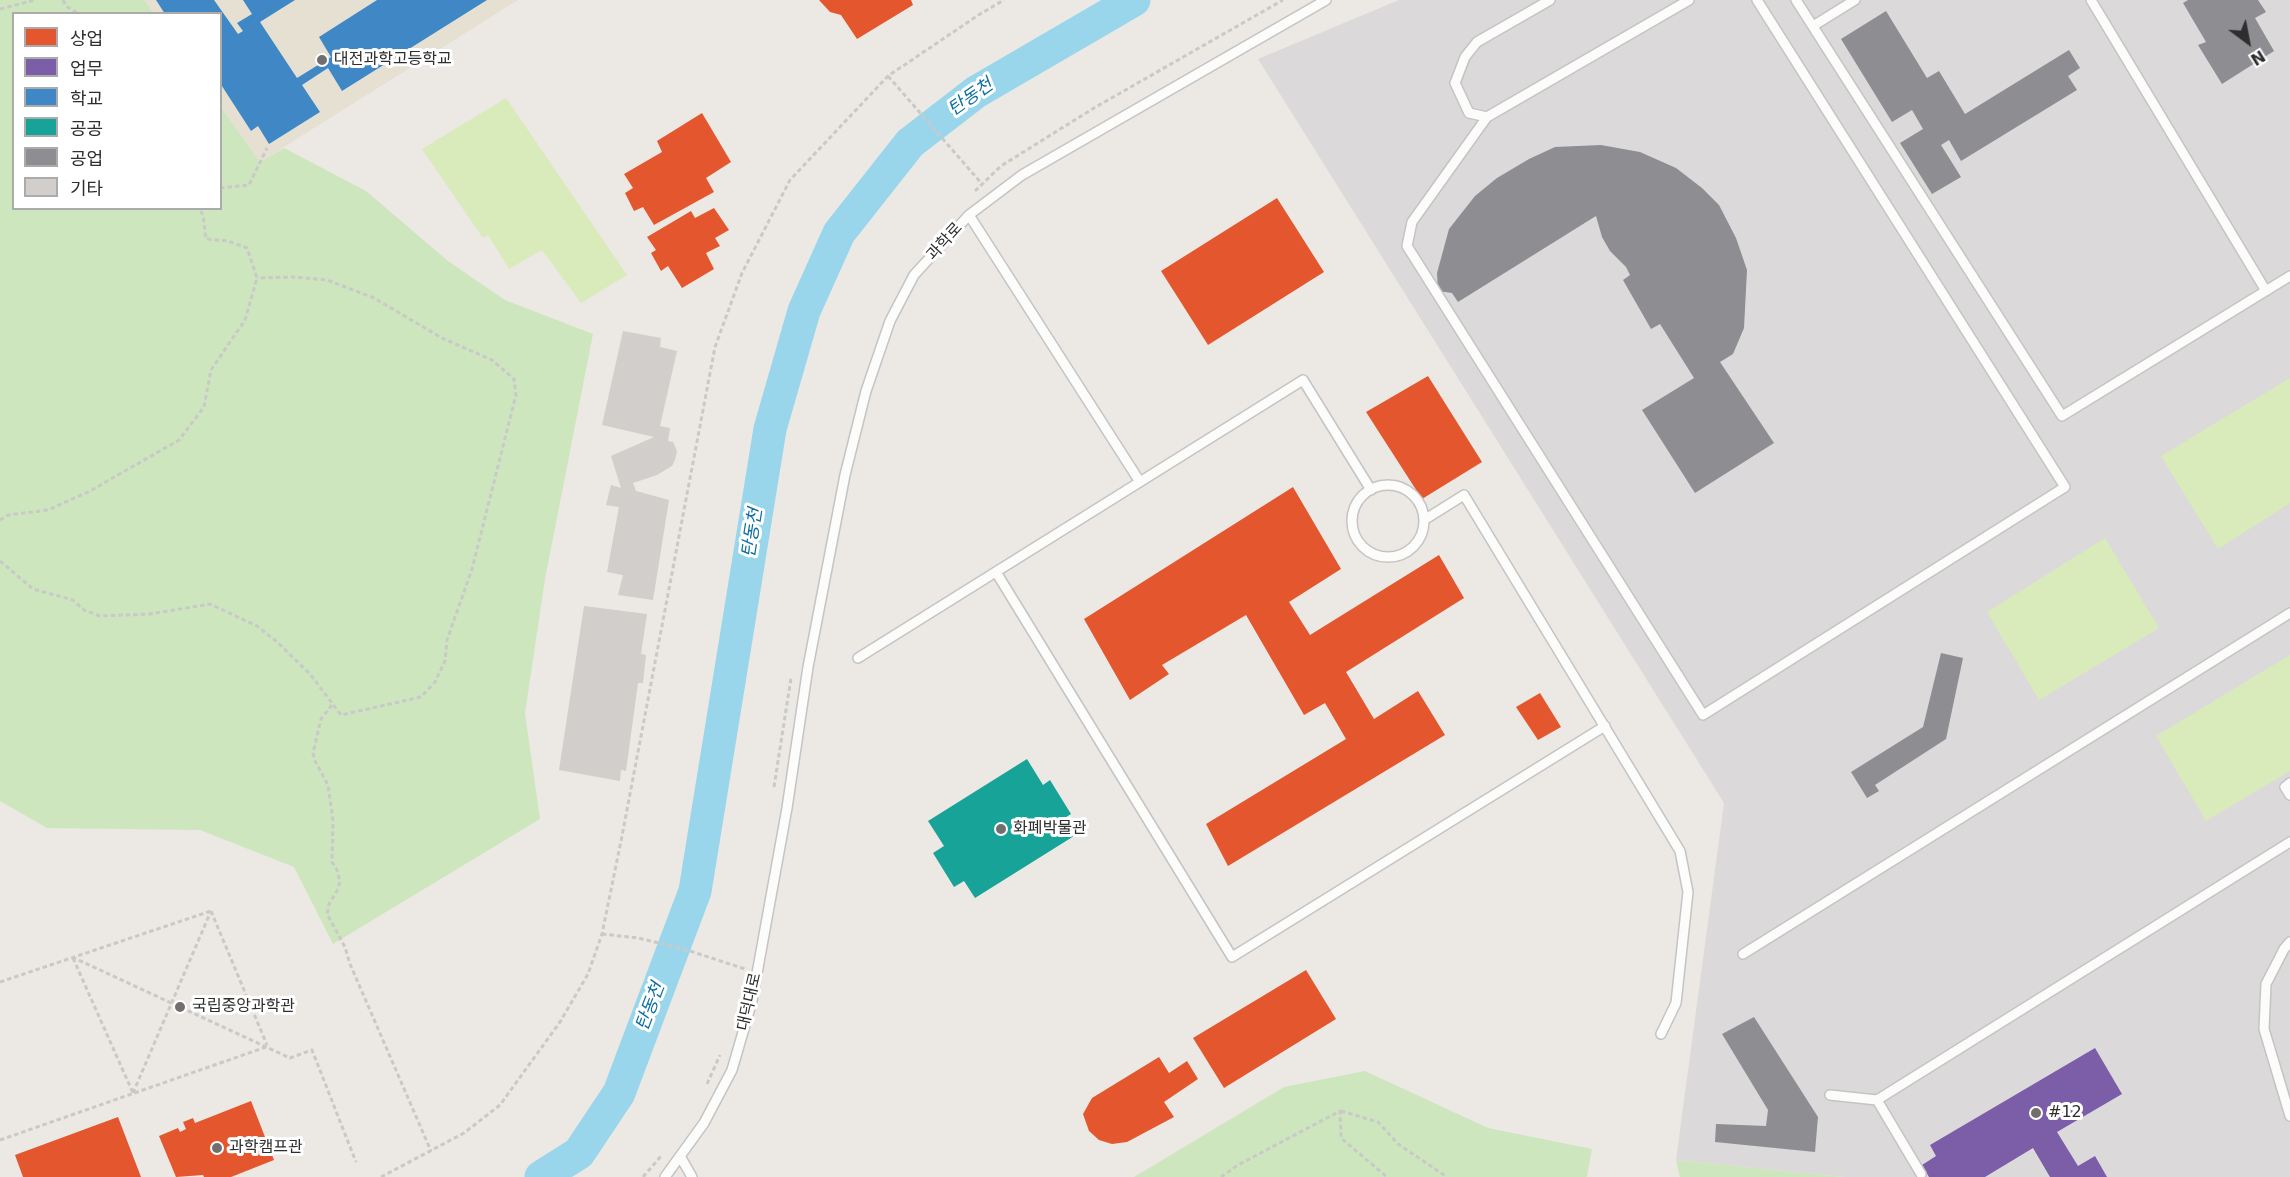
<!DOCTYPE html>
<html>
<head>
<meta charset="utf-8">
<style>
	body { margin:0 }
	#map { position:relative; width:2290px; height:1177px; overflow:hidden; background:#ece8e4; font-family:"DejaVu Sans","Noto Sans KR",sans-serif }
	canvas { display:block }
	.legend { position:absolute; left:12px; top:12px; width:210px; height:198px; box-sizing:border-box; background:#fff; border:2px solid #ababab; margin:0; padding:8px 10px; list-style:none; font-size:18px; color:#2e2e2e }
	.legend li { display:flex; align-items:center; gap:12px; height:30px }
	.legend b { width:30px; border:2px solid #ababab }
	.north { position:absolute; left:2218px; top:12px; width:60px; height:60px; -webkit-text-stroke:4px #fff; paint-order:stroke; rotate:148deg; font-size:16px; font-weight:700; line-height:24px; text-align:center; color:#2e2e2e }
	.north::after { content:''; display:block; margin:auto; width:21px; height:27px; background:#2e2e2e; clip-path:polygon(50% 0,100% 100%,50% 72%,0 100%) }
</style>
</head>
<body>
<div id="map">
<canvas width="2290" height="1177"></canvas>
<ul class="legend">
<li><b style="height:16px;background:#e4572e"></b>상업</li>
<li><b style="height:16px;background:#7b5ea7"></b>업무</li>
<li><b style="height:16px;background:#3f88c5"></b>학교</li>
<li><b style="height:16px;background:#17a398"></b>공공</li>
<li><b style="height:16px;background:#8d8d92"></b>공업</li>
<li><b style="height:16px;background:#d1cecb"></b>기타</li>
</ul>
<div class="north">N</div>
</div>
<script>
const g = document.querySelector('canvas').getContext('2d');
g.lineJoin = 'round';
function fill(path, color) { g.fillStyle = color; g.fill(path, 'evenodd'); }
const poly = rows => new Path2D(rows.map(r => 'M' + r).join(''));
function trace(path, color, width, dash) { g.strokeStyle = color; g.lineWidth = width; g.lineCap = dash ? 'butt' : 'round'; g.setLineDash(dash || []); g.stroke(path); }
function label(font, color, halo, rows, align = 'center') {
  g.font = font + ' "DejaVu Sans","Noto Sans KR",sans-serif'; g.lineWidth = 6; g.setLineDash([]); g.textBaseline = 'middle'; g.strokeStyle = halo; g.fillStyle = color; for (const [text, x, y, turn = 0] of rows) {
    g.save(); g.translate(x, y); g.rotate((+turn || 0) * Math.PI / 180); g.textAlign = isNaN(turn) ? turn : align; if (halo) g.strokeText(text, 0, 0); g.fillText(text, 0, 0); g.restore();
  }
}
const industrial = poly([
	[1399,0,2290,0,2290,1177,1844,1177,1676,1160,1724,803,1258,59]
]);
const education = poly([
	[144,0,518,0,260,162,221,107,220,14,154,13]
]);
const green = poly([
	[0,0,144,0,154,13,14,14,14,208,220,208,221,107,260,162,284,148,366,191,448,261,505,300,593,334,545,579,525,713,540,819,333,944,294,867,200,830,47,828,0,801],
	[1365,1071,1488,1128,1592,1149,1587,1177,1134,1177,1284,1087],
	[1676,1160,1844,1177,1680,1177]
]);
const pitch = poly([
	[506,98,627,275,581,303,542,250,509,269,488,235,483,238,422,149],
	[2290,378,2290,503,2218,549,2161,456],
	[2105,538,2159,628,2039,700,1987,612],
	[2290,655,2290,771,2206,821,2156,736]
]);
const shops = poly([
	[819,0,911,0,913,5,857,39,841,15,830,12],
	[702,113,731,162,706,178,714,192,654,225,643,207,634,211,625,193,633,188,624,174,662,152,657,141],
	[1277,198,1324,272,1208,345,1161,271],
	[714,208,729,230,715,238,720,246,706,253,714,269,682,288,668,266,661,271,651,253,656,250,647,237,691,211,695,218],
	[1428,376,1482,462,1422,499,1366,412],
	[1293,487,1341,569,1289,602,1310,635,1439,555,1464,598,1346,672,1374,719,1418,691,1445,735,1228,866,1206,824,1346,739,1325,703,1304,715,1246,615,1162,665,1169,674,1130,700,1084,619],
	[1540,693,1561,727,1538,740,1516,707],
	[1306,970,1336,1019,1224,1088,1193,1038],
	[1159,1057,1169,1073,1187,1061,1198,1079,1164,1102,1174,1117,1127,1142,1112,1144,1099,1140,1089,1131,1083,1114,1092,1098],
	[251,1101,274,1160,231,1177,204,1177,203,1175,176,1177,159,1136,178,1128,180,1132,186,1129,183,1122,193,1118,195,1123],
	[118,1117,141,1177,23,1177,15,1155]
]);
const offices = poly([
	[2095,1048,2122,1094,2057,1132,2078,1166,2095,1156,2107,1177,2050,1177,2033,1148,1985,1177,1929,1177,1922,1165,1936,1156,1930,1145]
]);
const schools = poly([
	[156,0,214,0,238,34,243,31,237,23,252,14,243,0,295,0,260,22,297,78,331,57,319,37,377,0,487,0,342,91,328,68,302,85,320,112,269,144,258,126,251,131,220,83,220,14,165,14]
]);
const public = poly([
	[1027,759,1043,785,1050,780,1071,814,1063,819,1074,836,975,898,964,881,954,887,933,853,944,846,928,821]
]);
const industry = poly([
	[2188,0,2258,0,2266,12,2255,18,2274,51,2222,84,2198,45,2206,42,2183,3],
	[1886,11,1927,78,1939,71,1965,114,2069,50,2080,68,2068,76,2077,90,1961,161,1949,140,1941,145,1961,177,1932,194,1900,143,1923,129,1912,110,1892,122,1841,39],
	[1601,145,1640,152,1676,168,1702,188,1719,205,1736,238,1747,270,1744,328,1733,354,1720,362,1774,443,1695,493,1642,410,1694,378,1660,324,1651,329,1623,280,1630,275,1626,267,1610,251,1602,237,1596,216,1458,302,1452,293,1438,291,1437,273,1449,229,1475,196,1497,178,1529,159,1555,147],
	[1941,653,1963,658,1946,739,1875,785,1879,791,1867,798,1851,772,1923,727],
	[1754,1017,1818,1117,1815,1152,1715,1142,1716,1124,1766,1126,1768,1110,1722,1034]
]);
const river = poly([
	[541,1177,579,1153,619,1093,695,891,770,429,804,311,839,233,910,143,976,92,1134,0]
]);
const building = poly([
	[623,331,661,338,660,347,677,351,660,426,670,428,668,441,673,442,677,451,675,460,672,466,657,475,633,483,636,491,669,500,653,600,618,595,623,575,607,572,619,507,606,505,611,485,621,488,611,456,654,437,602,425],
	[584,606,647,614,641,654,646,655,643,683,638,683,626,771,621,770,620,781,559,770]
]);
const path = poly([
	[63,0,66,6,79,14],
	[0,9,35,0],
	[888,76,982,184],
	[220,188,249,185,267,148],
	[975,191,1001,166,1094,108,1283,0],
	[0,520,8,515,48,510,90,491,179,440,204,407,211,370,245,320,257,278,247,248,228,241,206,239,203,215,199,208],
	[0,561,33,589,73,600,84,610,100,616,150,614,210,604,257,626,276,641,310,674,341,715,421,697,435,682,445,661,447,640,472,569,516,395,514,379,492,360,442,338,374,298,327,280,293,277,257,278],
	[332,705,321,719,313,753,315,761,328,785,333,820,332,862,337,870,340,882,337,891,329,904,327,914,345,947,350,964,431,1151],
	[774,787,791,678],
	[211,911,267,1045],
	[602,934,638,938,684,949,745,969],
	[72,957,290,1058,312,1050,356,1162],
	[73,958,133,1093],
	[0,982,211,911],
	[707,1084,720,1055],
	[133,1093,211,911],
	[1341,1111,1378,1122,1398,1144,1447,1177],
	[0,1140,266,1047],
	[381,1177,464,1133,500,1105,560,1022,588,974,602,934,622,836,715,347,742,273,790,180,888,76,980,14,1004,0],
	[643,1177,662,1155],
	[1221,1177,1238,1165,1340,1111,1341,1138,1387,1177]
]);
const service = poly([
	[1689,0,1487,117,1412,222,1407,246,1703,715,2065,487,1757,0],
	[1796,0,2062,416,2290,276],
	[2091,0,2266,291],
	[1813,26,1855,0],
	[1487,117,1469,113,1455,83,1465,57,1477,42,1550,0],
	[969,215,1140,482],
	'1352 521a36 36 0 1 1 72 0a36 36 0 1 1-72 0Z',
	[1424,520,1464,495,1680,851,1688,892,1676,1003,1661,1034],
	[996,572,1232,957,1605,726],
	[858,658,1303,380,1371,490],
	[2290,783,2285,787,2290,795],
	[2290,942,2284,949,2266,984,2264,1029,2290,1116],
	[1743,954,2290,613],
	[1830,1095,1877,1100,2290,842],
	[1877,1100,1921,1174],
	[680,1156,692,1177],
	[665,1177,704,1123,732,1070,752,1001,787,808,808,667,845,475,866,391,890,321,914,275,969,215,1022,175,1326,0]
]);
const markers = [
	[322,60,6,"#706f6e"],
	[1001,829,6,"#706f6e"],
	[180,1007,6,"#706f6e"],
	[2036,1113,6,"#706f6e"],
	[217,1148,6,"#706f6e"]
];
const poiNames = [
	["대전과학고등학교",334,60],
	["화폐박물관",1013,829],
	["국립중앙과학관",192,1007],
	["#12",2048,1113],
	["과학캠프관",229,1148]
];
const streetNames = [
	["과학로",945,242,-48],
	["대덕대로",750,1002,-77]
];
const waterNames = [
	["탄동천",971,98,-35],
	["탄동천",753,533,-81],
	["탄동천",651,1007,-69]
];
fill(industrial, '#dcd9db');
fill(education, '#e6e0d3');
fill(green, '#cee6be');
fill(pitch, '#d9eabb');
fill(shops, '#e4572e');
fill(offices, '#7b5ea7');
fill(schools, '#3f88c5');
fill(public, '#17a398');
fill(industry, '#8d8d92');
trace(river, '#99d6ec', 33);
fill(building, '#d1cecb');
trace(service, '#c5c4c5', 12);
trace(path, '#c9c9c8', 3, [4.5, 3]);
trace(service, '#fcfcfb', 9);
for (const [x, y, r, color] of markers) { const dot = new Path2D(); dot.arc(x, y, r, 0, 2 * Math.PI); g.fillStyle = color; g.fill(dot); trace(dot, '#fff', 2); }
label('16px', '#2e2e2e', '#fff', poiNames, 'left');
label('16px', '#2e2e2e', '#fff', streetNames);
label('italic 18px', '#0d6fa3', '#fff', waterNames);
</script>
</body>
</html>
